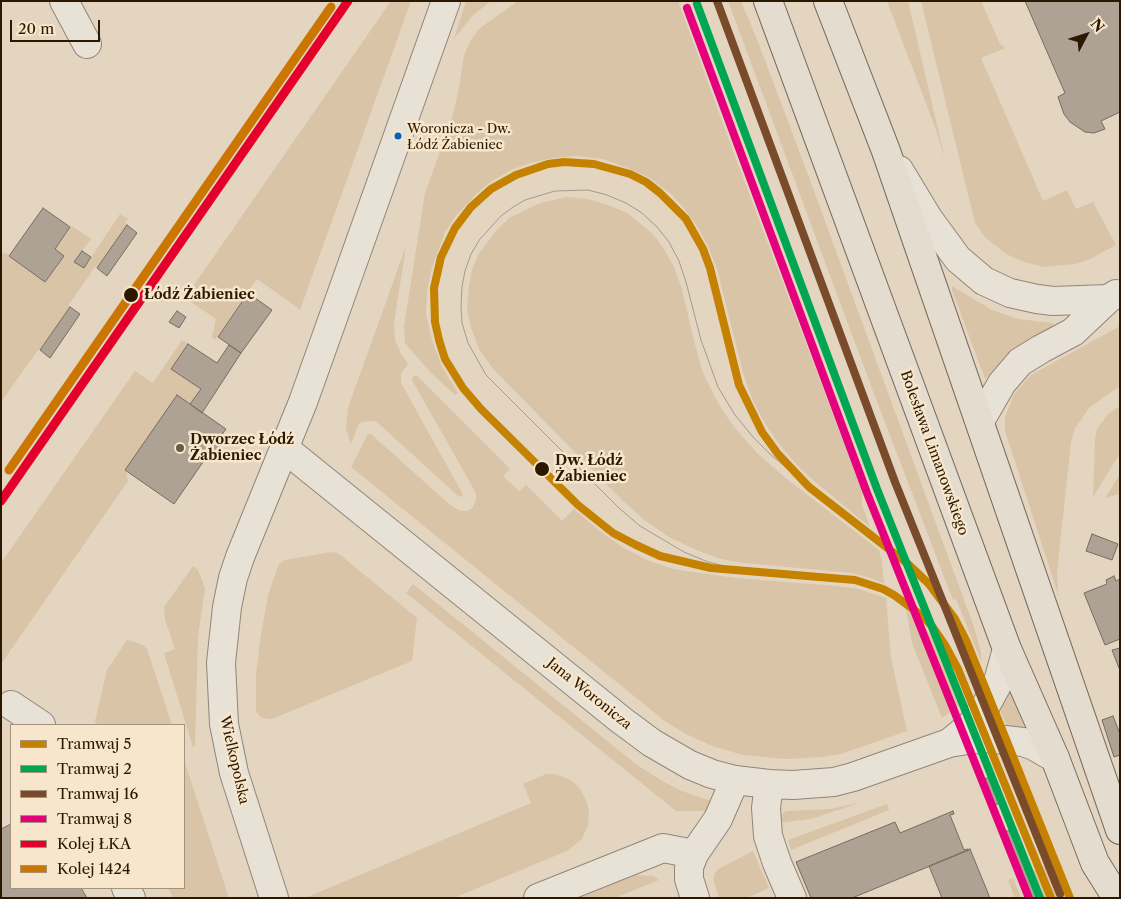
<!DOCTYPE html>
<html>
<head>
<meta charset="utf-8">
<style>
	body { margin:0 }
	#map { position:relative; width:1121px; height:899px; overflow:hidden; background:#e3d5c0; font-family:"Libre Caslon Text",serif }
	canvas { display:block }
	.frame { position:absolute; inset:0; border:2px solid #2b1801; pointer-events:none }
	.legend { position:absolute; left:10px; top:724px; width:175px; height:165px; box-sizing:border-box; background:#f7e6cc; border:1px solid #a5947b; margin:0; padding:6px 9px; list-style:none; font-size:15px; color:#2b1801 }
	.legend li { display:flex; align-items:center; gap:10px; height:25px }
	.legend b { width:25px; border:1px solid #a5947b }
	.north { position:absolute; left:1061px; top:10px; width:50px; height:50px; -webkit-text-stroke:4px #f7e6cc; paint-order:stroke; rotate:50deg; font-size:14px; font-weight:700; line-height:20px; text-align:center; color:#2b1801 }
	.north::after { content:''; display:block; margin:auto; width:18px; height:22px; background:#2b1801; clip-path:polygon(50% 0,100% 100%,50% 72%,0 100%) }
	.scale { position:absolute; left:10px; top:20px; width:90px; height:22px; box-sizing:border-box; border:2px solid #2b1801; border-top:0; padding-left:6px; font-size:15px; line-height:18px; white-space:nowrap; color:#2b1801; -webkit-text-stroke:4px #f7e6cc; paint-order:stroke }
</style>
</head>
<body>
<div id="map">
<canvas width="1121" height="899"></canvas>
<div class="frame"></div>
<ul class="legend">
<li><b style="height:6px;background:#c48200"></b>Tramwaj 5</li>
<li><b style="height:6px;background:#00a651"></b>Tramwaj 2</li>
<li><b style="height:6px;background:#7a4b2a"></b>Tramwaj 16</li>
<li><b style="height:6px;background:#e5007d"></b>Tramwaj 8</li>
<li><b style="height:6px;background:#e4002b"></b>Kolej ŁKA</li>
<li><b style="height:6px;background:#ca7600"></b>Kolej 1424</li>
</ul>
<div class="north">N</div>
<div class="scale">20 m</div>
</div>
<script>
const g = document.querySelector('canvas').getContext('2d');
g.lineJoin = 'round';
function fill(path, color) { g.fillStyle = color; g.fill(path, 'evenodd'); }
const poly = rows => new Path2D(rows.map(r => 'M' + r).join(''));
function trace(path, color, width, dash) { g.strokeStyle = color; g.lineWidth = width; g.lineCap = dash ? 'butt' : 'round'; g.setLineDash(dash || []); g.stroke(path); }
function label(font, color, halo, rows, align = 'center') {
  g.font = font + ' "Libre Caslon Text",serif'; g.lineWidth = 5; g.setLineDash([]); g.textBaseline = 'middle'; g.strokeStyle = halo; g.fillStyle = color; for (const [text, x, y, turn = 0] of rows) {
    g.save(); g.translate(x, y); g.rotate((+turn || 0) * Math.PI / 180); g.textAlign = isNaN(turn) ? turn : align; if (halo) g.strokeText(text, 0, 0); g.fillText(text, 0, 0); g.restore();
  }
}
const green = poly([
	[391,1,411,1,300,310,294,305,257,279,215,340,212,337,216,319,185,298],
	[466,1,491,1,472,16,454,39],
	[518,1,678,1,739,167,862,491,862,505,870,527,814,481,796,464,780,445,766,425,753,401,743,373,717,269,708,246,697,226,683,207,670,193,650,178,625,167,603,159,576,156,553,158,530,163,511,170,492,181,477,193,455,217,445,232,432,268,427,290,426,314,432,340,442,367,458,393,455,395,430,372,405,343,404,326,425,193,453,115,460,82,464,56,470,41,480,28],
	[728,1,741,1,758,42,804,164,974,627,981,652,981,661,956,599,953,600,873,391],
	[887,1,908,1,945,159,935,127],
	[921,1,981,1,1000,44,1005,48,981,58,1043,201,1067,190,1076,209,1093,202,1116,245,1090,259,1075,264,1044,267,1024,262,1006,254,985,237,975,223],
	[567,197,588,199,608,205,627,213,653,234,664,249,674,267,682,289,694,341,703,373,718,403,734,427,757,453,788,480,879,550,882,562,884,584,870,578,853,573,744,563,721,559,696,550,669,537,643,519,621,499,493,369,479,349,471,328,467,308,469,286,472,270,478,255,496,231,509,218,540,203],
	[120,214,128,219,125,223,127,225,97,268,95,267,68,306,70,307,40,350,38,350,1,402,1,254,5,253,45,282,64,256,55,249,70,227,72,226,91,239,74,262,84,268],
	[406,246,394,323,395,340,401,354,408,364,401,374,401,383,462,493,463,496,461,497,457,495,377,422,372,421,361,422,358,426,351,444,346,428,348,408],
	[952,286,992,310,1018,319,1053,323,1054,326,1007,354,985,379,952,290],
	[1120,326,1120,386,1090,407,1075,428,1071,442,1057,573,1058,594,1005,431,1005,417,1014,394,1031,375],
	[182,340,188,344,171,369,201,389,190,404,126,470,128,481,1,664,1,563,135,371,153,383],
	[413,376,417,376,510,469,503,476,519,491,526,485,562,521,574,509,596,528,622,547,647,560,673,569,736,578,837,586,859,589,886,598,891,658,907,731,841,754,822,757,786,759,743,755,712,746,686,734,666,722,351,467,368,434,371,434,449,504,460,511,468,511,473,507,476,499,476,493,412,380],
	[1120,406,1120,453,1093,497,1095,440,1097,429,1108,414],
	[1120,474,1120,494,1105,498],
	[331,552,338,553,417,618,412,661,272,719,262,718,257,713,256,709,256,675,260,641,268,595,279,564,285,560],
	[193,566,198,570,205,588,198,638,195,746,193,747,164,653,175,649,165,620,164,607],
	[413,584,637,765,664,782,682,791,714,802,711,811,676,811,406,593],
	[906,609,931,635,950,664,965,701,942,718,912,643],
	[127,640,143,645,147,649,172,725,97,725,95,721,107,670],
	[1010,692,1012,693,1025,729,1008,729,1000,710],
	[184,760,229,898,173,898,169,888,184,888],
	[546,774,555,774,569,779,579,787,586,800,589,811,588,825,582,839,567,851,454,898,305,898,531,803,523,784],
	[862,802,811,819,776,823,776,820,786,811,831,809],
	[887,804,889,810,791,850,788,840],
	[753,851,769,888,747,898,719,898,714,883,714,875,718,869],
	[1047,864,1049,869,1059,865,1073,898,1041,898,1030,872],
	[634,875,653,876,659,880,615,898,579,898],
	[1013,878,1021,898,1015,898,1008,880]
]);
const building = poly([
	[1025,1,1120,1,1120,112,1101,121,1105,129,1094,133,1085,132,1070,122,1064,114,1058,97,1065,93,1025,1],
	[43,208,70,227,55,249,64,256,45,282,9,256,43,208],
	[127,225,137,233,107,276,97,268,127,225],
	[82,251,91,257,84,268,74,262,82,251],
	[248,293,272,310,241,353,218,337,248,293],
	[70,307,80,314,50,358,40,350,70,307],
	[177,311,186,317,179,328,169,322,177,311],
	[188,344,217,363,229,345,241,353,202,413,190,404,201,389,171,369,188,344],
	[177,395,226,429,218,440,222,443,214,455,210,452,174,504,125,470,177,395],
	[1092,534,1118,544,1112,560,1086,551,1092,534],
	[1114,576,1116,581,1120,579,1120,639,1105,645,1084,593,1107,584,1106,580,1114,576],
	[1120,648,1120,667,1119,668,1112,650,1120,648],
	[1113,716,1120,734,1120,755,1114,757,1102,720,1113,716],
	[992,776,1002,802,991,807,980,781,992,776],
	[953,811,954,814,950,815,964,850,968,849,969,850,852,898,811,898,796,862,895,822,900,833,953,811],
	[11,824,11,888,81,888,87,898,1,898,1,829,11,824],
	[1013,829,1030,872,1041,898,1031,898,1004,832,1013,829],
	[970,849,990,898,942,898,929,866,970,849]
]);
const minor = poly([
	[64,1,87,44],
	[899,170,928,218,958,259,984,281,1010,293,1037,299,1053,301,1108,299],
	[980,421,1002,383,1020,362,1041,349,1073,332,1108,299,1116,294],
	[284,448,621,720,652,743,690,765,712,774,735,780,769,784,793,785,834,782,853,777,949,743,968,740,987,738,1023,742,1034,746,1055,758],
	[11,705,41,725],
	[949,743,971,725,985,707,997,685,1007,649],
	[769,784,766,808,768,836,777,863,792,898],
	[126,888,131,898],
	[274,898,234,773,224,724,221,663,227,607,233,578,240,557,303,402,446,1],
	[538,898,663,848,694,854],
	[695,898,689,879,689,867,694,854,718,819,735,780]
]);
const major = poly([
	[768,1,1007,649,1055,758,1095,863,1117,898],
	[828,1,886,151,1120,830]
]);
const tram = poly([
	[745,571,708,562,684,552,640,526,619,508,486,375,468,343,462,323,461,307,462,287,465,271,471,254,480,239,501,216,513,207,525,200,555,191,588,190,607,195,626,203,642,213,657,227,669,242,679,261,686,282,701,340,718,387,735,415,753,437,770,454,809,487]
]);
const rail1 = poly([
	[1,501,348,1]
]);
const rail2 = poly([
	[9,470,331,7]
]);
const tram1 = poly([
	[1051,898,958,669,945,645,932,626,921,615,894,595,883,589,855,580,711,568,660,556,636,545,613,533,578,505,481,409,463,388,445,359,439,340,435,322,434,288,441,257,455,228,471,207,491,189,516,175,548,164,564,162,594,164,630,174,646,182,660,193,686,219,703,249,710,268,739,385,762,432,778,454,809,487,908,564,929,584,955,619,966,640,1070,898]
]);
const tram2 = poly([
	[697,4,877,489,1040,898]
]);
const tram3 = poly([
	[717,1,895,482,1060,894]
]);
const tram4 = poly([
	[687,8,867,493,1029,898]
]);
const markers = [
	[398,136,4.5,"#0065bd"],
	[131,295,8,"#2b1801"],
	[180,448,5,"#6b5a44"],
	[542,469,8,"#2b1801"]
];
const busNames = [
	["Woronicza - Dw.",407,129],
	["Łódź Żabieniec",407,145]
];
const stopNames = [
	["Łódź Żabieniec",144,295],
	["Dw. Łódź",555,461],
	["Żabieniec",555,477]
];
const poiNames = [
	["Dworzec Łódź",190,440],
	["Żabieniec",190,456]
];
const streetNames = [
	["Bolesława Limanowskiego",934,453,70],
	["Jana Woronicza",589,694,39],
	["Wielkopolska",234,760,77]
];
fill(green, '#d9c4a7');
fill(building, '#ada293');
trace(building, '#766c5f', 1);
trace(minor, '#908678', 30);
trace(major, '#766c5f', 30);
trace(minor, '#e8e1d6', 28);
trace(major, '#e4dccf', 28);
trace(tram, '#a29b91', 1);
trace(rail1, '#e4002b', 9);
trace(rail2, '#ca7600', 9);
trace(tram1, '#c48200', 8);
trace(tram2, '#00a651', 8);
trace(tram3, '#7a4b2a', 8);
trace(tram4, '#e5007d', 8);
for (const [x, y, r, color] of markers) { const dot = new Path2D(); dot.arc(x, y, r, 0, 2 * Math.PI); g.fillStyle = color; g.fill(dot); trace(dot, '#f7e6cc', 2); }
label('13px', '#2b1801', '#f7e6cc', busNames, 'left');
label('bold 14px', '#2b1801', '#f7e6cc', stopNames, 'left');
label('bold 14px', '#2b1801', '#f7e6cc', poiNames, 'left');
label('14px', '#2b1801', '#f7e6cc', streetNames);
</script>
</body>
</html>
